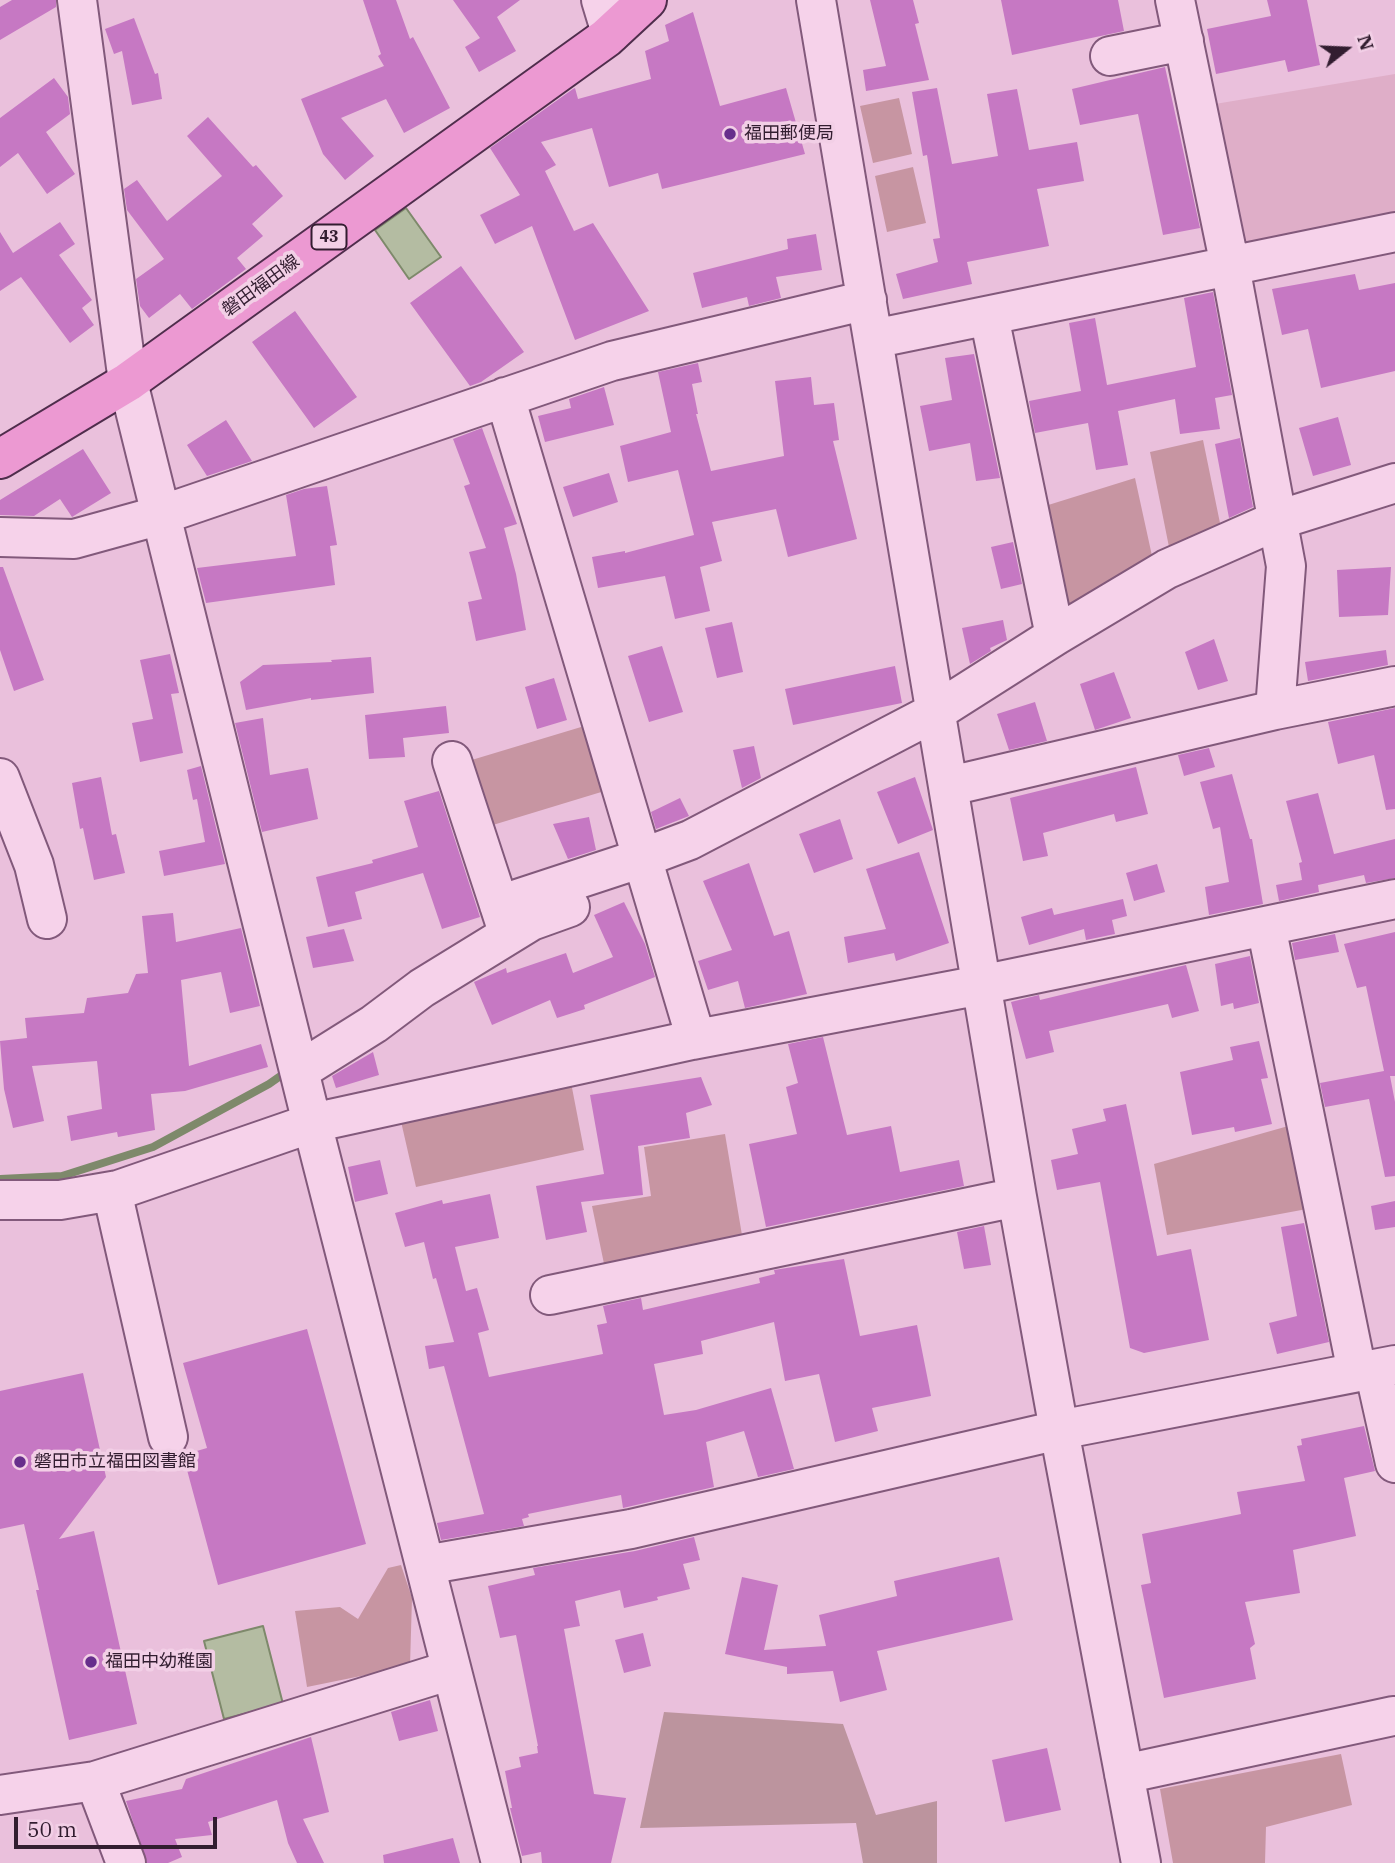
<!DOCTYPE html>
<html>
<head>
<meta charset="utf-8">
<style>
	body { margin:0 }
	#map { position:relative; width:1395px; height:1863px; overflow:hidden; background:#eac0dc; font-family:"IBM Plex Serif",serif }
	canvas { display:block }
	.north { position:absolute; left:1311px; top:14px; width:70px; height:70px; -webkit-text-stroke:5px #f2cfe6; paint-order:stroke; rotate:72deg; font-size:19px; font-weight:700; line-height:28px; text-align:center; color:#321d30 }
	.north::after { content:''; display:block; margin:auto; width:24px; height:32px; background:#321d30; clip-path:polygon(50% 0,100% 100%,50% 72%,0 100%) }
	.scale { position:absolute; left:14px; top:1817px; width:203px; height:32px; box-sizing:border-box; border:4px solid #321d30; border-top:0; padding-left:9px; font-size:21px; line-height:24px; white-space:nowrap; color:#321d30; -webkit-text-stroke:5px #f2cfe6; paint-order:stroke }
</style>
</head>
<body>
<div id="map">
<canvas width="1395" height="1863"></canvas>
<div class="north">N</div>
<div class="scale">50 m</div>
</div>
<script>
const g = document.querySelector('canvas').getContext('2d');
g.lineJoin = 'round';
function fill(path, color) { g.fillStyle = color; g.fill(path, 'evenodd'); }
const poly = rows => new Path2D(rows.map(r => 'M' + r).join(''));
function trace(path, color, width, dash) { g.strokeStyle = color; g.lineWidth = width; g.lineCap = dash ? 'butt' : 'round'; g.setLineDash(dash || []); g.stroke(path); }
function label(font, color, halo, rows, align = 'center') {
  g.font = font + ' "IBM Plex Serif","Noto Sans JP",serif'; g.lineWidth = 7; g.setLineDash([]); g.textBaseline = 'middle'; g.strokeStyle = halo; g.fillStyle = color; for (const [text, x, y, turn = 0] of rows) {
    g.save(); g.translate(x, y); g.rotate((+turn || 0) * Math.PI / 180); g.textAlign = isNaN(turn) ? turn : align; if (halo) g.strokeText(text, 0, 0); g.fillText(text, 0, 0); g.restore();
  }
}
const farmland = poly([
	[1395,74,1395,232,1230,266,1197,107]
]);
const green = poly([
	[899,98,912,154,873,163,860,106],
	[913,167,926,223,887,232,875,176],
	[1203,440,1221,528,1170,552,1150,452],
	[1135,478,1154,565,1055,636,1029,511],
	[601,721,621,786,483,828,465,762],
	[568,1067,584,1150,416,1187,397,1104],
	[1306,1121,1323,1206,1167,1235,1154,1164],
	[725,1134,745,1253,608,1283,592,1206,651,1196,644,1147],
	[401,1565,412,1598,410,1666,307,1687,295,1611,340,1607,358,1619,388,1568],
	[1341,1754,1352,1805,1266,1827,1265,1863,1173,1863,1160,1789]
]);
const cemetery = poly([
	[664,1712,843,1724,876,1815,937,1801,937,1863,863,1863,856,1823,640,1828]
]);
const water = poly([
	[406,208,441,257,409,279,375,230,406,208],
	[263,1626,283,1704,224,1719,204,1641,263,1626]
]);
const stream = poly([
	[0,1179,62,1176,153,1147,269,1084,289,1070]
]);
const building = poly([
	[12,0,56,0,56,7,0,40,0,7],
	[363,0,396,0,410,39,413,37,450,108,404,133,386,99,341,118,374,156,345,180,323,154,301,99,384,66,378,56,381,54],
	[453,0,520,0,497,17,516,51,479,72,465,47,480,38],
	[870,0,913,0,919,23,915,24,929,80,866,91,863,70,886,66],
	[1001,0,1118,0,1124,31,1012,55],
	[1267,0,1307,0,1320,65,1288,72,1285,60,1216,74,1207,29,1271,16],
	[693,12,720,106,786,88,805,154,662,189,658,173,609,187,592,128,541,142,556,165,545,171,574,231,593,223,649,311,575,340,532,226,495,244,480,215,520,195,490,148,573,89,575,88,578,99,651,79,645,51,669,41,665,25],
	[134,18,155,74,158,73,162,99,132,105,122,51,114,54,105,29],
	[1165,67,1200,228,1163,235,1138,114,1080,125,1072,89],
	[54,78,68,97,70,114,46,132,75,174,47,194,18,153,0,167,0,118],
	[937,88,952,164,998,156,987,94,1017,89,1029,150,1077,142,1084,181,1037,189,1049,246,967,262,972,284,903,299,896,274,938,262,933,239,940,238,927,155,923,156,912,92],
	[208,117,253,167,256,165,283,196,252,224,263,236,237,258,246,269,192,309,180,294,149,318,140,306,136,279,164,259,127,210,124,189,137,180,167,221,222,176,187,136],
	[60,222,75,244,59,255,92,300,82,308,94,325,70,343,21,277,0,291,0,232,13,253],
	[816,234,822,270,776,277,781,298,749,306,747,297,702,308,693,273,788,249,787,239],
	[461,266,524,352,481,382,470,386,410,303],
	[1355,274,1359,290,1395,283,1395,371,1321,388,1308,329,1282,335,1272,289],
	[1213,292,1232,395,1215,398,1220,429,1180,434,1175,399,1118,411,1128,465,1096,470,1088,423,1035,433,1029,401,1081,391,1069,323,1095,318,1107,385,1196,367,1184,298],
	[295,311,357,397,314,428,252,342],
	[974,354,1000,478,976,481,970,443,929,451,920,406,952,400,945,358],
	[698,363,702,382,692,384,698,414,696,414,711,471,784,456,775,381,811,377,814,405,834,403,839,440,833,441,857,539,788,557,776,509,712,522,722,561,700,567,710,611,675,619,665,576,598,588,592,557,625,551,625,553,694,535,678,470,628,482,620,446,671,432,658,372],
	[604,387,614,425,545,442,538,416,571,408,569,399],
	[1338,417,1351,465,1313,476,1299,428],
	[226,420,252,461,207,476,187,445],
	[482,428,517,524,504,528,516,574,526,630,476,641,468,602,482,599,469,552,486,548,464,486,470,484,453,439],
	[1240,438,1253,507,1229,518,1215,444],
	[83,449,111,493,72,517,60,499,34,516,0,515,0,500],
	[609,473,618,502,573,517,563,487],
	[327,486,337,545,330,546,335,585,206,603,197,568,296,556,286,495,304,489],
	[1013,542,1022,584,1001,589,991,547],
	[0,567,3,567,44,680,14,691,0,650],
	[1391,567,1388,615,1339,617,1337,570],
	[1003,620,1007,640,990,648,991,651,970,664,962,628],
	[732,622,743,672,717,678,705,628],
	[1214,639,1228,681,1198,690,1185,652],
	[662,646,683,712,649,722,628,656],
	[1386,650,1388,665,1308,681,1305,662],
	[170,654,179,693,171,694,183,753,140,762,132,723,153,719,140,660],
	[371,657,374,693,311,700,311,698,246,710,240,682,263,665,332,662,331,660],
	[895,666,902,703,793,725,785,689],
	[1114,672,1131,718,1095,730,1080,684],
	[554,678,567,720,537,729,525,687],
	[1035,702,1047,741,1009,750,997,714],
	[446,706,449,733,403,738,405,757,369,759,365,715],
	[1395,708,1395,809,1386,810,1374,755,1338,764,1328,722],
	[263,718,270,775,308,768,318,819,262,832,235,723],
	[754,746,761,778,742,788,733,750],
	[1209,748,1215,767,1184,776,1178,755],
	[201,766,225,864,164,876,159,851,205,842,197,799,193,800,187,770],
	[1136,767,1148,814,1116,822,1114,814,1043,833,1048,856,1023,861,1010,798],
	[1232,774,1250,839,1252,839,1263,904,1209,915,1205,887,1229,882,1220,827,1213,829,1200,782],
	[101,777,112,835,116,834,125,873,94,880,83,828,80,829,72,783],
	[915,777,933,830,898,844,877,792],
	[439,791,480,917,442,929,423,873,355,892,362,919,328,927,316,877,373,863,372,860,418,847,404,801],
	[1318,793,1334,854,1395,839,1395,878,1366,883,1364,875,1318,885,1319,892,1279,901,1276,885,1302,880,1299,863,1302,862,1286,801],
	[680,798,689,816,656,829,651,812],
	[589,817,596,850,568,859,553,824],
	[840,819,853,859,814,873,799,834],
	[919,852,949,943,896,961,894,953,848,963,844,937,886,929,866,869],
	[749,863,774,936,789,931,807,994,745,1008,738,981,708,990,698,961,732,950,703,881],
	[1157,864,1165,892,1134,901,1126,873],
	[1123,899,1127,916,1112,920,1115,934,1086,940,1084,929,1029,945,1021,917,1052,908,1054,915],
	[624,902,645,944,655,977,584,1005,585,1009,557,1018,550,1000,492,1025,474,982,506,968,507,973,566,953,573,973,613,957,594,915],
	[173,913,176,942,241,928,260,1006,230,1013,221,972,181,980,189,1066,261,1044,268,1067,185,1091,151,1094,155,1130,118,1137,117,1132,71,1141,67,1116,102,1109,97,1061,32,1066,44,1121,13,1128,4,1089,0,1041,27,1038,25,1018,84,1013,87,998,128,993,136,974,148,973,142,916],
	[344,929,354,961,313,968,306,937],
	[1395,932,1395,1076,1390,1076,1395,1102,1395,1176,1385,1177,1369,1099,1325,1107,1320,1083,1384,1071,1366,986,1357,988,1344,944],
	[1335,934,1339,952,1295,960,1292,943],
	[1250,956,1259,1003,1234,1009,1233,1003,1221,1006,1215,964],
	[1186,965,1199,1011,1172,1018,1168,1004,1049,1031,1054,1052,1026,1059,1011,1002,1039,995,1040,1000],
	[823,1037,847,1135,891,1126,900,1172,959,1160,964,1186,766,1227,749,1144,797,1134,786,1087,798,1083,788,1044],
	[1259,1041,1268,1078,1261,1079,1272,1124,1235,1132,1234,1127,1192,1135,1180,1072,1233,1060,1230,1047],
	[373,1052,379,1075,336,1088,332,1076],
	[701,1077,712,1105,686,1113,690,1138,638,1146,643,1195,581,1202,587,1232,546,1240,536,1186,604,1174,590,1095],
	[1126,1104,1157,1256,1191,1249,1209,1340,1144,1353,1130,1348,1100,1182,1057,1190,1051,1160,1078,1154,1072,1129,1106,1121,1103,1109],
	[380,1160,388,1194,355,1202,348,1167],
	[490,1194,499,1238,455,1247,466,1291,477,1288,489,1330,478,1333,489,1377,603,1354,597,1325,607,1323,603,1306,641,1298,643,1310,760,1283,759,1278,775,1274,774,1270,844,1259,860,1336,917,1325,931,1396,872,1408,878,1431,835,1442,819,1374,785,1381,774,1322,701,1341,703,1354,654,1364,664,1415,696,1410,771,1388,794,1469,758,1477,744,1431,706,1442,714,1487,623,1508,621,1495,528,1514,529,1517,522,1519,524,1526,441,1540,437,1523,484,1514,444,1366,429,1369,425,1346,454,1342,436,1278,433,1279,424,1242,405,1247,395,1213,442,1200,443,1204],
	[1395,1201,1395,1227,1375,1230,1371,1206],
	[1304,1223,1329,1342,1277,1354,1269,1323,1297,1316,1281,1227],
	[984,1226,991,1265,964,1269,957,1232],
	[307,1329,366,1544,218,1585,183,1455,207,1448,183,1363],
	[83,1373,106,1477,59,1539,94,1531,137,1724,69,1740,36,1590,39,1590,24,1524,0,1529,0,1391],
	[1364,1426,1375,1471,1344,1478,1356,1536,1293,1550,1300,1593,1245,1602,1255,1644,1250,1648,1256,1679,1164,1698,1141,1585,1151,1583,1142,1534,1241,1514,1237,1492,1305,1481,1297,1446,1302,1445,1301,1439],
	[694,1537,700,1560,683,1564,690,1589,657,1597,658,1600,624,1608,620,1590,575,1601,580,1626,564,1629,594,1794,626,1798,611,1863,542,1863,541,1852,522,1856,510,1808,512,1808,505,1771,521,1767,519,1757,538,1753,537,1746,538,1746,516,1635,500,1638,488,1586,535,1575,533,1568,635,1551],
	[999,1557,1013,1620,877,1651,887,1690,840,1702,833,1671,787,1674,787,1667,725,1654,742,1577,778,1585,764,1650,826,1646,819,1615,897,1596,894,1581],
	[643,1633,651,1666,624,1673,615,1640],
	[430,1700,438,1731,399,1741,391,1712],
	[311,1737,329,1812,303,1819,324,1863,297,1863,288,1843,277,1800,208,1822,212,1835,175,1839,182,1857,168,1863,147,1863,126,1801,182,1789,186,1779],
	[1047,1748,1061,1810,1005,1822,992,1760],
	[453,1838,460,1863,384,1863,383,1855]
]);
const minor = poly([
	[77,0,128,382,312,1123,501,1863],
	[601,0,611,33],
	[816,0,1017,1197,1059,1430,1141,1863],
	[1175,0,1230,266,1286,566,1275,710],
	[1110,56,1184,41],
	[989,316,1055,636],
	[873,339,1395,232],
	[505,397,691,1022,692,1040],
	[0,537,74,539,161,515,612,361,867,300],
	[452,761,507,929],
	[0,778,34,865,47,919],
	[950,786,1275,710,1395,686],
	[499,905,642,858,690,840,937,711,1055,636,1167,569,1278,520,1395,483],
	[1266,926,1357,1372],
	[299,1071,374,1024,422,988,531,921,570,907],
	[112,1191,168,1437],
	[0,1200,60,1200,118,1190,312,1123,692,1040,981,985,1395,899],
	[550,1295,1017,1197],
	[1374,1369,1395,1463],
	[425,1565,631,1529,1059,1430,1395,1365],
	[1124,1774,1393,1716],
	[95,1781,126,1863],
	[0,1795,95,1781,451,1670]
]);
const major = poly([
	[0,459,128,382,606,38,647,0]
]);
const markers = [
	[730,134,7,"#672e8c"],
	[20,1462,7,"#672e8c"],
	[91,1662,7,"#672e8c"]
];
const shields = [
	[329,237,35]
];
const shieldNames = [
	["43",329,237]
];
const poiNames = [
	["福田郵便局",744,134],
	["磐田市立福田図書館",34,1462],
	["福田中幼稚園",105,1662]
];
const streetNames = [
	["磐田福田線",261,286,-36]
];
fill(farmland, '#dfaec8');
fill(green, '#c795a2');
fill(cemetery, '#bc949e');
fill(water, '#b4bca2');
trace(water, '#7e896b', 2);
trace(stream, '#7e896b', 8);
fill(building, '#c678c3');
trace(minor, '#82597b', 42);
trace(major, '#4f2d4c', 42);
trace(minor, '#f6d2ea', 38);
trace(major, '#ec99d2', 38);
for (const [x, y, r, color] of markers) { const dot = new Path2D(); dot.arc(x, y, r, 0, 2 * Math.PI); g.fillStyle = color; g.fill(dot); trace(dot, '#f2cfe6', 2.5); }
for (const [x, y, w] of shields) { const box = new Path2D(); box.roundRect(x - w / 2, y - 12.5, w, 25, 5); g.fillStyle = '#f2cfe6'; g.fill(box); trace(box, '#321d30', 2); }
label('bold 16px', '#321d30', null, shieldNames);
label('18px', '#321d30', '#f2cfe6', poiNames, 'left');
label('18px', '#321d30', '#f2cfe6', streetNames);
</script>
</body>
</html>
